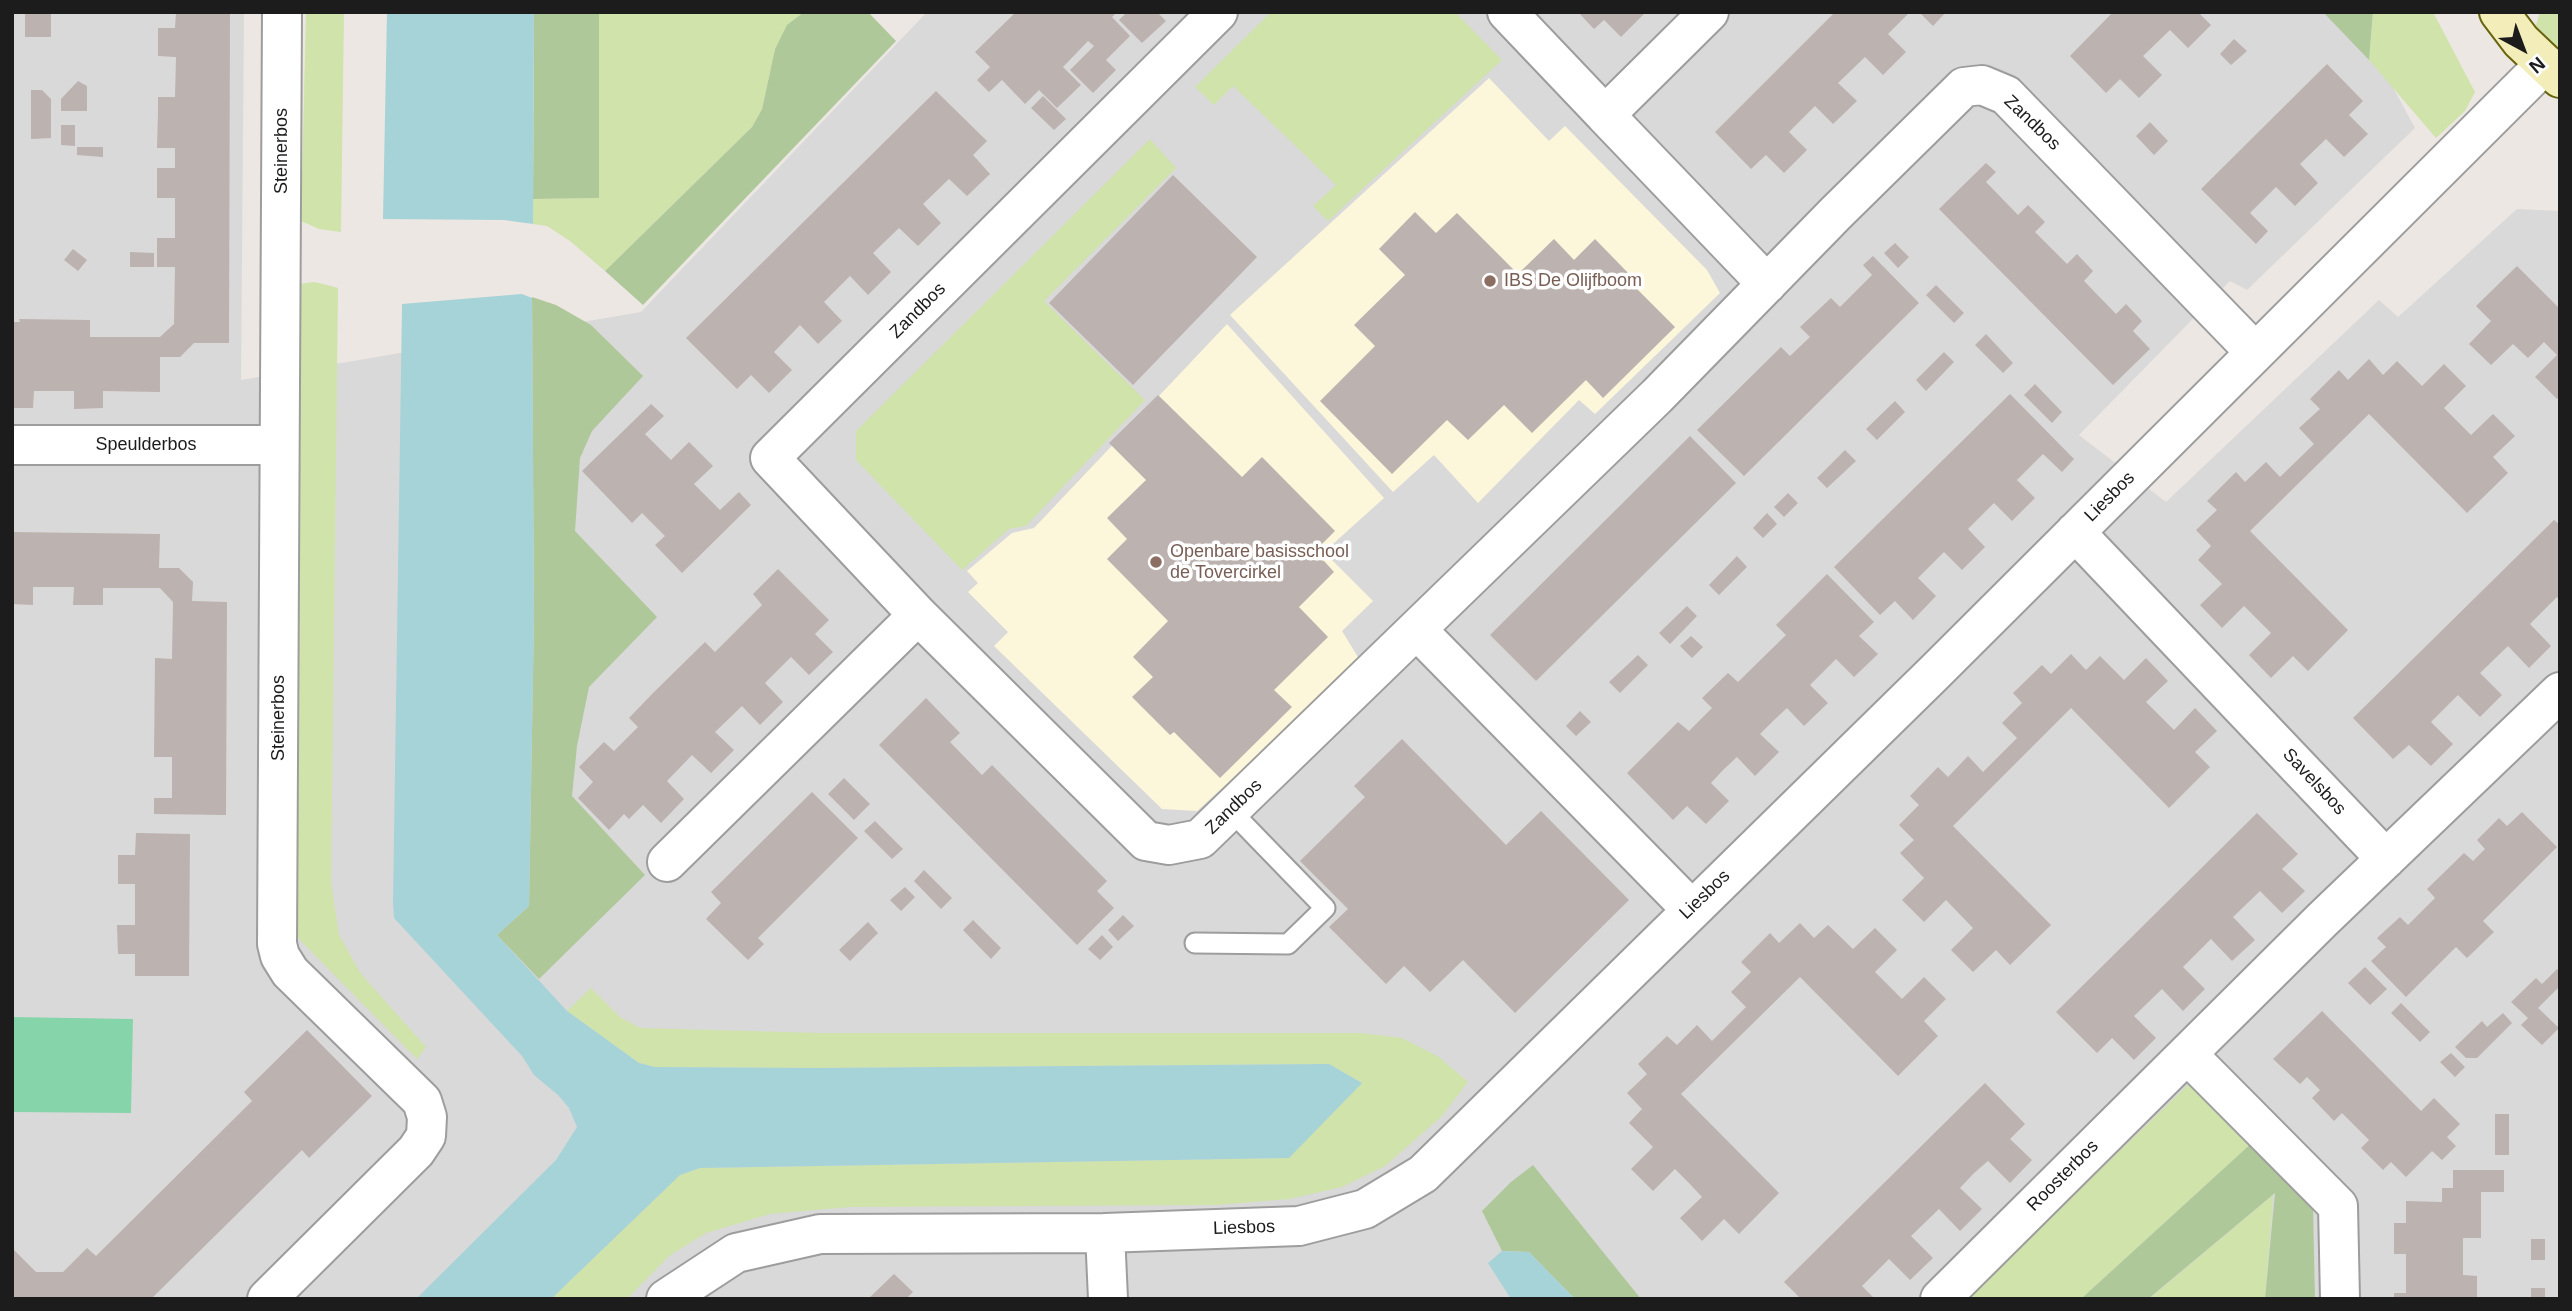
<!DOCTYPE html>
<html>
<head>
<meta charset="utf-8">
<style>
	body { margin:0 }
	#map { position:relative; width:2572px; height:1311px; overflow:hidden; background:#ece7e2; font-family:Helvetica,sans-serif }
	canvas { display:block }
	.frame { position:absolute; inset:0; border:14px solid #1c1c1c; pointer-events:none }
	.north { position:absolute; left:2488px; top:14px; width:70px; height:70px; -webkit-text-stroke:5px #fff; paint-order:stroke; rotate:139deg; font-size:19px; font-weight:700; line-height:28px; text-align:center; color:#1c1c1c }
	.north::after { content:''; display:block; margin:auto; width:24px; height:32px; background:#1c1c1c; clip-path:polygon(50% 0,100% 100%,50% 72%,0 100%) }
</style>
</head>
<body>
<div id="map">
<canvas width="2572" height="1311"></canvas>
<div class="frame"></div>
<div class="north">N</div>
</div>
<script>
const g = document.querySelector('canvas').getContext('2d');
g.lineJoin = 'round';
function fill(path, color) { g.fillStyle = color; g.fill(path, 'evenodd'); }
const poly = rows => new Path2D(rows.map(r => 'M' + r).join(''));
function trace(path, color, width, dash) { g.strokeStyle = color; g.lineWidth = width; g.lineCap = dash ? 'butt' : 'round'; g.setLineDash(dash || []); g.stroke(path); }
function label(font, color, halo, rows, align = 'center') {
  g.font = font + ' Helvetica,sans-serif'; g.lineWidth = 7; g.setLineDash([]); g.textBaseline = 'middle'; g.strokeStyle = halo; g.fillStyle = color; for (const [text, x, y, turn = 0] of rows) {
    g.save(); g.translate(x, y); g.rotate((+turn || 0) * Math.PI / 180); g.textAlign = isNaN(turn) ? turn : align; if (halo) g.strokeText(text, 0, 0); g.fillText(text, 0, 0); g.restore();
  }
}
const residential = poly([
	[12,12,244,12,241,380,641,312,927,12,2352,12,2415,128,2247,290,2230,281,2079,435,2166,502,2379,300,2398,317,2517,209,2560,211,2560,1299,12,1299]
]);
const education = poly([
	[1489,78,1549,141,1565,126,1707,270,1720,293,1595,414,1579,400,1478,503,1434,455,1393,492,1230,315],
	[1227,324,1384,498,1324,552,1373,601,1342,631,1361,662,1197,811,1162,809,994,646,1008,632,968,592,978,583,967,571,1012,533,1034,528]
]);
const grass = poly([
	[306,12,344,12,341,232,319,229,301,221],
	[599,12,804,12,787,26,775,49,762,109,752,127,605,271,570,241,547,226,533,224,533,199,599,198],
	[1271,12,1455,12,1502,60,1328,221,1313,206,1336,185,1233,86,1214,105,1195,87],
	[2373,12,2433,12,2475,92,2465,111,2436,138,2369,60],
	[2540,12,2560,12,2560,57,2537,34,2536,25],
	[1150,139,1176,168,1044,301,1145,400,1026,526,1009,529,962,570,856,460,856,431],
	[315,282,338,288,331,882,339,935,361,974,426,1047,417,1059,298,938,291,922,299,284],
	[591,988,620,1017,640,1028,821,1033,1360,1033,1402,1038,1439,1057,1468,1082,1441,1117,1385,1166,1342,1187,1289,1199,1218,1205,850,1207,770,1214,706,1233,669,1256,627,1299,551,1299,680,1175,700,1168,1288,1158,1362,1083,1329,1064,817,1068,655,1067,639,1063,567,1011],
	[2191,1082,2254,1141,2081,1299,1966,1299],
	[2273,1195,2265,1299,2149,1299]
]);
const forest = poly([
	[534,12,599,12,599,198,533,199],
	[804,12,868,12,896,41,643,305,605,271,752,127,762,109,775,49,787,25],
	[2323,12,2373,12,2369,60],
	[532,297,556,305,591,325,643,376,592,431,580,458,575,531,657,617,589,687,577,746,572,796,645,875,539,979,497,935,529,906,534,616],
	[2254,1141,2313,1207,2315,1299,2265,1299,2275,1193,2148,1299,2081,1299],
	[1533,1165,1641,1299,1575,1299,1529,1252,1502,1251,1482,1211,1511,1182]
]);
const pitch = poly([
	[12,1017,133,1019,131,1113,12,1112]
]);
const water = poly([
	[387,12,534,12,533,224,504,220,383,219],
	[522,294,532,298,534,616,529,906,497,935,567,1011,639,1063,655,1067,817,1068,1329,1064,1362,1083,1289,1158,700,1168,680,1175,551,1299,416,1299,556,1160,577,1127,569,1108,558,1095,534,1075,522,1056,394,918,393,902,402,304],
	[1502,1251,1529,1252,1575,1299,1511,1299,1488,1263]
]);
const building = poly([
	[25,12,51,12,51,37,25,37],
	[176,12,230,12,229,343,194,343,180,357,160,357,160,392,103,391,103,408,74,409,74,391,34,391,33,408,12,408,12,322,20,322,19,319,90,320,90,337,160,337,174,324,175,267,157,267,157,238,175,238,175,198,157,198,157,168,175,168,175,148,157,148,158,112,158,97,175,97,176,57,158,56,158,28,175,28],
	[1016,12,1117,12,1112,17,1130,36,1106,60,1116,70,1093,93,1070,70,1094,46,1088,41,1063,67,1081,85,1057,108,1039,90,1025,104,1002,80,989,92,977,80,990,67,975,52],
	[1127,12,1157,12,1166,21,1142,43,1119,20],
	[1578,12,1646,12,1621,37,1604,20,1594,29],
	[1835,12,1910,12,1888,34,1906,52,1883,75,1865,57,1838,83,1857,101,1833,124,1815,106,1789,132,1807,150,1784,173,1766,155,1751,169,1715,132],
	[1919,12,1946,12,1933,26],
	[2113,12,2198,12,2211,25,2188,48,2170,30,2143,56,2162,75,2139,98,2120,79,2106,93,2070,56],
	[2234,39,2247,51,2231,65,2220,54],
	[2327,64,2363,101,2349,115,2368,134,2344,157,2326,139,2300,164,2318,183,2295,206,2276,187,2250,213,2268,231,2256,244,2201,189],
	[78,81,87,86,87,111,61,111,61,99],
	[31,90,42,90,51,99,51,138,31,139],
	[936,91,987,141,973,155,990,174,967,196,949,179,923,204,941,223,918,246,899,228,873,253,891,272,868,295,850,276,824,302,842,321,818,344,800,325,774,352,792,370,769,393,751,375,737,389,686,338],
	[1043,96,1066,119,1054,130,1031,108],
	[2150,122,2168,141,2154,155,2136,136],
	[61,125,75,125,75,146,61,145],
	[77,147,103,147,103,157,77,155],
	[1986,163,1996,172,1986,182,2018,215,2028,205,2045,222,2035,232,2067,264,2077,254,2093,271,2084,281,2116,314,2126,304,2142,321,2133,331,2150,349,2113,385,1939,209],
	[1173,175,1257,257,1133,385,1049,303],
	[1415,212,1436,233,1457,213,1518,274,1554,239,1574,260,1595,239,1632,277,1628,280,1675,327,1603,398,1586,380,1532,433,1504,405,1468,440,1447,420,1392,474,1320,401,1375,346,1354,325,1405,275,1379,249],
	[1895,243,1909,257,1898,268,1884,253],
	[73,249,87,260,78,271,64,260],
	[130,252,154,253,154,267,130,267],
	[1873,256,1919,303,1744,476,1697,430,1781,347,1790,356,1810,337,1800,327,1831,298,1840,307,1872,275,1863,265],
	[2517,266,2560,309,2560,396,2557,399,2535,377,2557,355,2544,342,2528,358,2513,344,2491,365,2469,344,2491,321,2476,306],
	[1936,285,1964,313,1954,323,1926,295],
	[1986,334,2013,363,2003,373,1975,345],
	[1944,352,1954,362,1926,391,1916,380],
	[2369,359,2383,375,2397,361,2422,386,2444,364,2466,386,2444,408,2471,435,2493,414,2515,436,2493,457,2508,473,2467,513,2369,414,2250,531,2348,630,2308,671,2293,656,2271,678,2249,655,2271,633,2244,606,2222,628,2200,605,2222,584,2198,560,2211,546,2196,530,2217,510,2207,501,2236,472,2245,482,2266,462,2280,477,2314,444,2299,428,2320,409,2310,399,2339,370,2348,380],
	[2035,384,2062,412,2052,423,2024,395],
	[2010,394,2074,459,2062,472,2043,454,2017,480,2035,498,2012,521,1994,503,1968,529,1985,547,1962,570,1944,552,1918,578,1936,596,1913,620,1895,601,1880,615,1834,567],
	[1158,395,1242,477,1262,457,1335,531,1315,551,1334,572,1299,607,1328,637,1274,690,1292,707,1220,778,1174,732,1170,735,1132,697,1153,677,1133,657,1168,621,1107,559,1127,539,1107,518,1146,480,1109,443],
	[1895,401,1905,412,1877,440,1866,429],
	[651,404,664,416,645,434,671,460,689,442,713,466,694,484,720,510,739,492,751,505,682,573,655,545,665,536,642,513,632,523,582,471],
	[1690,436,1736,483,1536,681,1490,635],
	[1845,450,1856,461,1827,488,1817,478],
	[1788,493,1798,503,1784,517,1774,507],
	[1767,513,1777,524,1763,538,1753,528],
	[2554,520,2560,525,2560,600,2557,597,2530,624,2551,646,2529,668,2508,646,2480,673,2502,695,2480,717,2458,695,2431,722,2453,744,2431,766,2409,745,2393,759,2353,718],
	[12,532,160,534,159,568,179,568,193,582,192,601,227,602,226,815,154,814,154,798,172,798,172,757,154,757,155,658,172,659,173,602,160,588,103,588,103,605,73,605,74,587,33,587,33,605,12,604],
	[1737,556,1747,567,1719,595,1709,585],
	[778,569,829,620,815,634,833,652,809,675,791,657,765,683,783,702,760,725,742,706,715,732,734,750,711,773,692,755,667,781,684,799,661,823,643,805,629,819,624,814,609,830,578,798,593,782,579,767,604,742,614,751,638,727,629,718,653,693,705,642,715,652,762,605,753,594],
	[1827,574,1874,622,1859,636,1878,654,1854,677,1836,659,1810,685,1828,703,1804,726,1787,708,1773,721,1760,734,1779,752,1755,776,1737,757,1723,770,1711,783,1729,801,1706,824,1687,806,1673,820,1627,773,1678,722,1689,731,1712,708,1702,698,1728,673,1738,682,1786,635,1776,625],
	[1687,606,1697,616,1670,644,1659,633],
	[1691,636,1703,647,1692,658,1680,646],
	[2071,654,2086,670,2100,656,2124,680,2146,658,2168,681,2146,702,2174,730,2195,708,2217,731,2195,752,2210,767,2169,808,2071,708,1953,826,2051,925,2010,965,1996,950,1973,972,1951,950,1973,928,1946,900,1924,922,1902,900,1924,878,1900,853,1914,840,1899,825,1919,805,1910,796,1938,767,1948,777,1968,756,1983,772,2017,738,2002,723,2022,703,2013,693,2042,665,2051,674],
	[1638,655,1648,665,1620,693,1609,682],
	[926,698,960,733,950,742,982,775,992,765,1107,881,1097,891,1114,908,1077,945,879,745],
	[1580,711,1591,722,1576,736,1566,726],
	[1402,739,1506,845,1541,811,1629,900,1515,1013,1463,960,1430,992,1404,966,1386,984,1329,927,1348,909,1300,861,1365,797,1354,786],
	[844,778,870,804,854,820,828,794],
	[812,792,858,838,758,938,764,944,748,960,706,919,721,903,711,892],
	[2522,812,2557,847,2483,921,2494,932,2467,958,2456,947,2406,997,2371,961,2386,947,2377,938,2400,917,2408,925,2435,898,2427,889,2464,853,2473,861,2485,849,2477,840,2499,818,2507,826],
	[2257,813,2298,854,2282,869,2305,891,2282,913,2260,891,2233,917,2255,940,2232,961,2211,939,2183,967,2205,989,2183,1011,2162,989,2134,1016,2156,1038,2134,1060,2112,1038,2097,1053,2056,1012],
	[875,821,903,849,892,859,864,831],
	[136,833,190,834,189,976,135,976,135,954,118,954,117,925,135,925,135,884,118,884,118,855,135,855],
	[924,870,952,898,941,909,914,881],
	[905,887,915,897,901,911,890,900],
	[1123,915,1134,926,1118,941,1108,930],
	[973,920,1001,948,991,959,963,930],
	[868,922,878,933,850,961,839,950],
	[1800,923,1814,938,1828,925,1853,949,1875,928,1897,950,1875,972,1902,999,1924,977,1946,999,1924,1021,1938,1036,1898,1076,1800,977,1681,1094,1779,1193,1739,1234,1724,1219,1702,1241,1680,1218,1702,1197,1689,1183,1675,1169,1653,1191,1631,1169,1653,1147,1629,1123,1642,1109,1627,1093,1647,1074,1638,1064,1667,1036,1677,1045,1697,1025,1712,1041,1746,1007,1731,992,1751,972,1741,962,1770,933,1779,943],
	[1102,935,1113,947,1100,960,1088,949],
	[2365,967,2387,989,2370,1005,2348,983],
	[2557,969,2560,972,2560,986,2538,1008,2559,1028,2542,1045,2521,1025,2528,1018,2511,1002,2536,978,2542,984],
	[2401,1003,2430,1032,2420,1042,2391,1013],
	[2322,1011,2421,1111,2434,1098,2460,1124,2447,1137,2456,1146,2442,1160,2432,1151,2406,1177,2391,1162,2383,1170,2361,1148,2369,1140,2342,1113,2334,1121,2312,1098,2320,1090,2307,1077,2300,1084,2273,1059],
	[2503,1013,2512,1023,2477,1058,2466,1058,2455,1047,2482,1021,2487,1027],
	[307,1030,372,1096,309,1158,302,1150,151,1299,12,1299,12,1248,36,1272,63,1272,87,1248,96,1256,252,1101,244,1092],
	[2451,1053,2465,1067,2455,1077,2440,1062],
	[1985,1083,2025,1124,2010,1139,2032,1160,2010,1183,1988,1161,1974,1173,1960,1188,1982,1209,1960,1231,1939,1209,1911,1236,1933,1258,1910,1280,1889,1259,1862,1286,1875,1299,1801,1299,1784,1282],
	[2495,1114,2509,1114,2509,1155,2495,1155],
	[2453,1170,2504,1170,2504,1192,2481,1192,2481,1238,2463,1238,2463,1275,2477,1276,2477,1299,2394,1299,2394,1293,2406,1293,2406,1254,2394,1254,2394,1223,2406,1223,2406,1201,2442,1202,2442,1188,2453,1188],
	[2531,1239,2545,1239,2545,1260,2531,1260],
	[894,1274,913,1292,906,1299,868,1299],
	[2531,1288,2545,1288,2545,1299,2531,1299]
]);
const lane = poly([
	[1195,943,1288,944,1325,908,1230,810]
]);
const street = poly([
	[1218,12,770,458,918,615,1146,841,1169,845,1200,839,1657,396,1836,213,1964,87,1982,85,2006,95,2254,351],
	[1507,12,1605,115],
	[1709,12,1605,115,1767,284],
	[12,445,279,445],
	[2075,532,2386,859],
	[1417,630,1691,909],
	[667,862,918,615],
	[2187,1054,2338,1206,2340,1299],
	[1105,1233,1108,1299],
	[267,1299,416,1151,426,1136,427,1117,422,1101,290,972,280,956,277,944,282,12],
	[666,1299,736,1253,820,1234,1105,1233,1299,1226,1365,1209,1423,1174,1934,673,2545,64],
	[1940,1299,2322,920,2560,692]
]);
const secondary = poly([
	[2499,12,2521,41,2560,78]
]);
const markers = [
	[1490,281,7,"#8d6e63"],
	[1156,562,7,"#8d6e63"]
];
const streetNames = [
	["Zandbos",2032,123,44],
	["Steinerbos",282,151,-90],
	["Zandbos",918,311,-45],
	["Speulderbos",146,445],
	["Liesbos",2110,497,-45],
	["Steinerbos",279,718,-90],
	["Savelsbos",2314,782,47],
	["Zandbos",1234,807,-44],
	["Liesbos",1705,895,-44],
	["Roosterbos",2063,1176,-45],
	["Liesbos",1244,1228,-2]
];
const educationNames = [
	["IBS De Olijfboom",1504,281],
	["Openbare basisschool",1170,552],
	["de Tovercirkel",1170,573]
];
fill(residential, '#dad9d9');
fill(education, '#fcf7db');
fill(grass, '#cfe3ab');
fill(forest, '#afc89a');
fill(pitch, '#86d5aa');
fill(water, '#a6d3d7');
fill(building, '#bcb2af');
trace(lane, '#9d9d9d', 23);
trace(street, '#9d9d9d', 42);
trace(secondary, '#68630d', 42);
trace(lane, '#fff', 19);
trace(street, '#fff', 38);
trace(secondary, '#f3edb9', 38);
for (const [x, y, r, color] of markers) { const dot = new Path2D(); dot.arc(x, y, r, 0, 2 * Math.PI); g.fillStyle = color; g.fill(dot); trace(dot, '#fff', 2.5); }
label('18px', '#1c1c1c', '#fff', streetNames);
label('18px', '#785e54', '#fff', educationNames, 'left');
</script>
</body>
</html>
